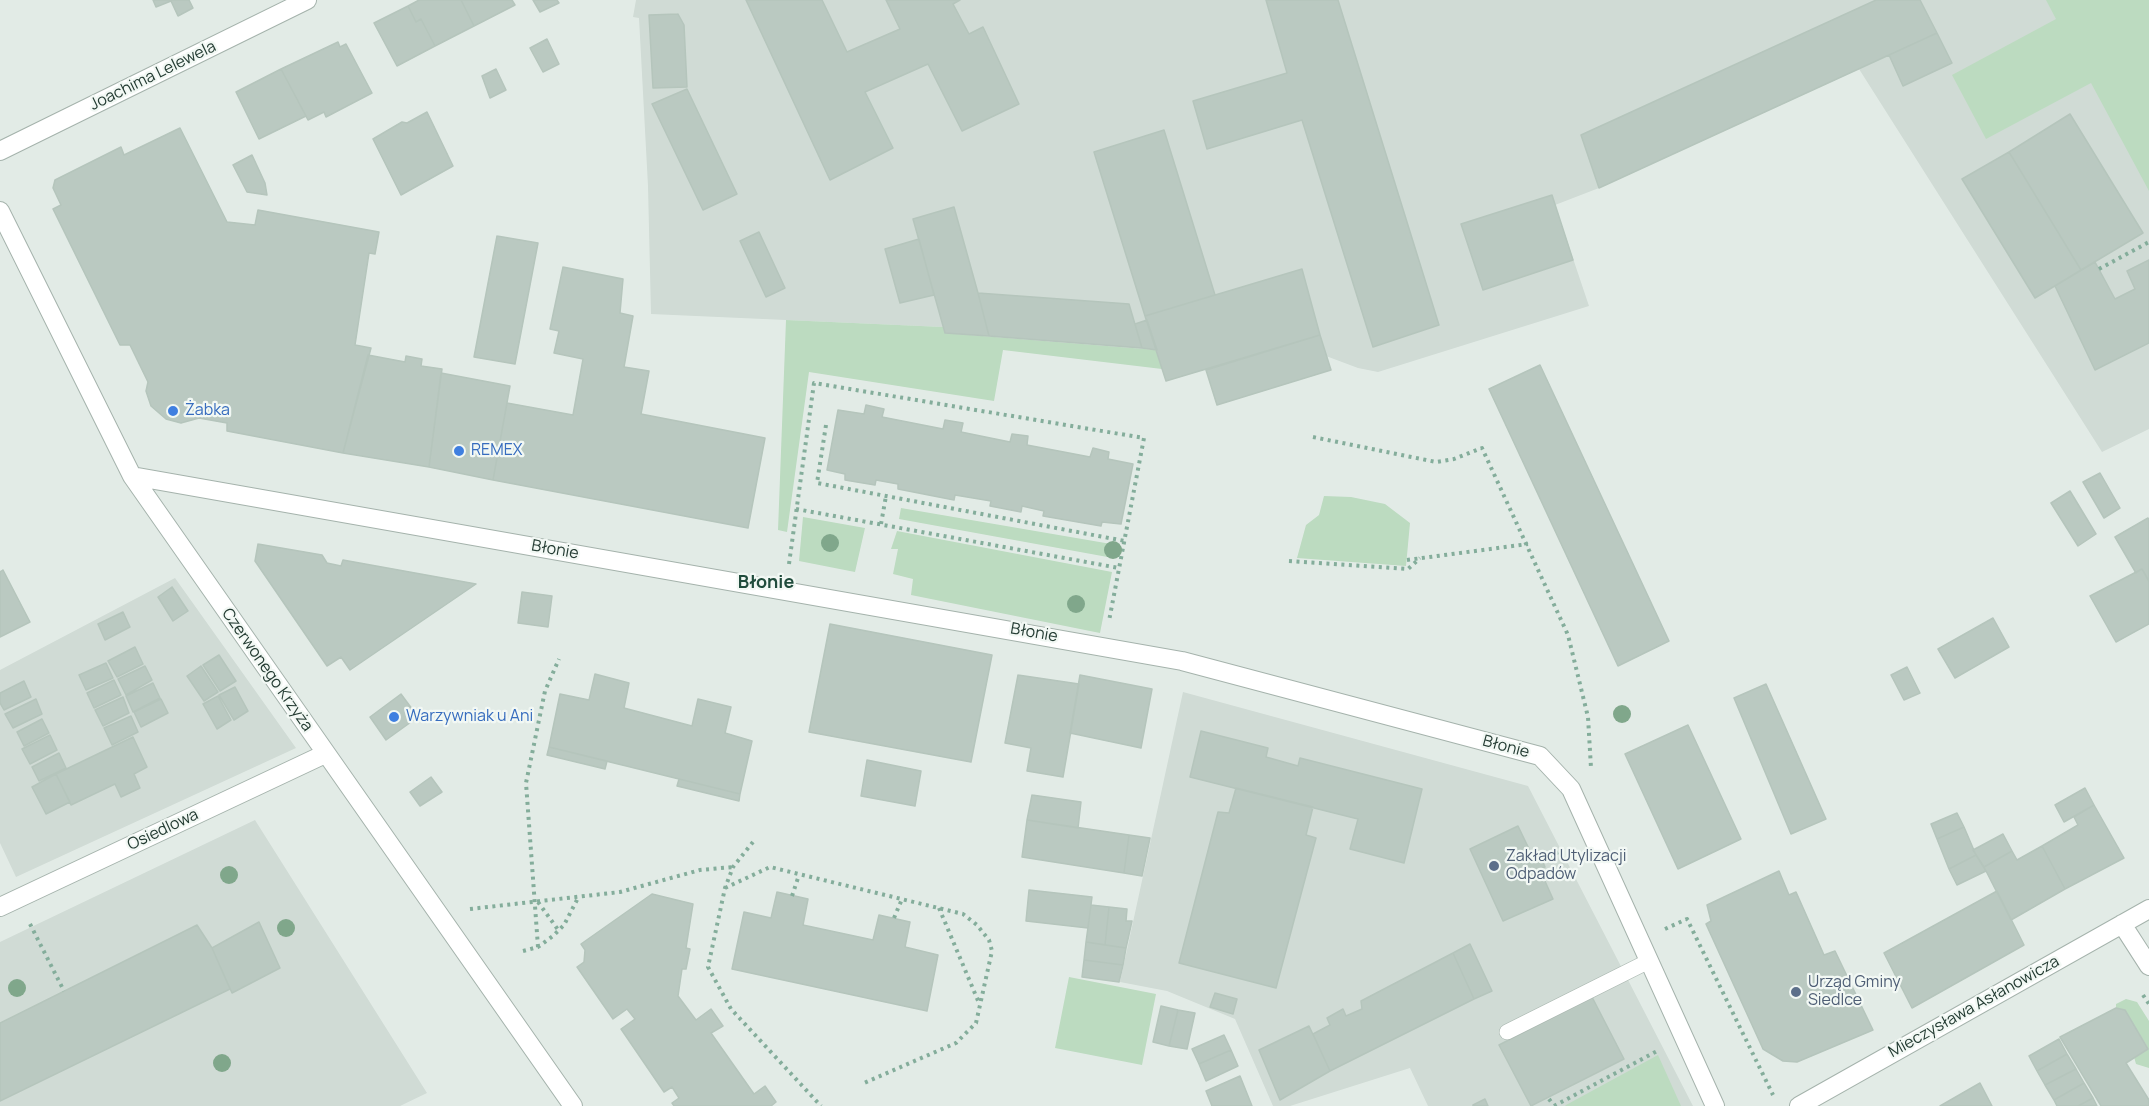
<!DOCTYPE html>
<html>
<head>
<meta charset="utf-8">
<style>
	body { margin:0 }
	canvas { display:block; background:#e2ebe6 }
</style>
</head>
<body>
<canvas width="2149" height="1106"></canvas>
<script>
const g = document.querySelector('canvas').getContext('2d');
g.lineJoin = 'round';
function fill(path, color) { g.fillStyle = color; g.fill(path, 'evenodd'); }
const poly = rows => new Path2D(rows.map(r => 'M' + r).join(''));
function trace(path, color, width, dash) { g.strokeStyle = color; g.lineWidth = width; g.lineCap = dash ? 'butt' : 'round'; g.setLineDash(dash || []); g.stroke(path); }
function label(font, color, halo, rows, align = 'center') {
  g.font = font + ' Manrope,sans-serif'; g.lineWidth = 4.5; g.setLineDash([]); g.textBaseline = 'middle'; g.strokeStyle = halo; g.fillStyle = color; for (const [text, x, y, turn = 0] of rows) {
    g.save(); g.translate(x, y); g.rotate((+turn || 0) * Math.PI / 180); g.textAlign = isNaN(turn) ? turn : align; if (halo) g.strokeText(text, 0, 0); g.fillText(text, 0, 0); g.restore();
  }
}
const built = poly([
	[636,0,2149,0,2149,429,2102,452,1859,69,1599,188,1555,205,1589,306,1378,372,1358,368,1326,356,1320,335,1166,381,1156,350,945,333,943,327,651,314,648,186,639,18,633,17],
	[175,578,296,748,16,877,0,843,0,670],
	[1183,692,1528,786,1693,1106,1428,1106,1410,1068,1290,1106,1273,1106,1235,1019,1167,991,1120,982],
	[255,820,427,1093,400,1106,0,1106,0,942]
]);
const green = poly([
	[2046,0,2149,0,2149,191,2091,83,1986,139,1952,75,2056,19],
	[786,320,943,327,945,333,1157,350,1162,369,1003,350,994,401,809,372,787,532,778,530],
	[1324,496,1351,497,1385,504,1410,523,1406,566,1297,558,1306,525,1319,515],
	[901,508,1117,545,1113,558,899,519],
	[803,517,865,528,855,572,799,561],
	[897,531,1112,572,1100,633,911,595,913,579,893,574,898,549,891,549],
	[1069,977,1156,994,1142,1065,1055,1048],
	[2126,999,2137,1002,2149,1021,2149,1068,2136,1064,2134,1057,2148,1048,2125,1010,2116,1008,2116,1004],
	[1658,1055,1681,1106,1565,1106,1566,1105]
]);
const building = poly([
	[153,0,189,0,193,8,178,16,171,1,156,7,153,0],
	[419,0,461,0,474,26,435,46,421,19,416,22,408,6,419,0],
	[461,0,512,0,515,5,474,26,461,0],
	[533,0,557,0,559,3,540,12,533,0],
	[746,0,822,0,847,52,900,29,886,0,960,0,953,4,969,34,983,27,1019,104,962,131,928,64,865,92,893,148,830,180,746,0],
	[1266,0,1338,0,1439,325,1373,347,1302,120,1207,149,1193,101,1287,73,1266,0],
	[1876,0,1920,0,1937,33,1599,188,1581,135,1876,0],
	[408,6,416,22,421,19,435,46,397,66,374,23,408,6],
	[678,14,684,25,687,87,653,88,649,15,678,14],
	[1937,33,1952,63,1903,86,1889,55,1937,33],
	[547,39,559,64,543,72,530,48,547,39],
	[338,42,340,47,346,44,372,93,326,117,324,112,308,120,281,69,338,42],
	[281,69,306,116,259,139,236,92,281,69],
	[496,69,506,90,490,98,482,76,496,69],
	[687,89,737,194,703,210,652,104,687,89],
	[427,112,453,166,401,195,373,139,402,122,407,123,427,112],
	[2070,114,2143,233,2081,270,2009,152,2070,114],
	[180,128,227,222,255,225,258,210,379,232,375,254,369,253,355,345,371,348,343,453,227,431,227,423,199,418,181,423,166,419,151,406,146,391,148,382,130,345,120,345,53,209,61,205,53,188,55,180,121,147,124,155,180,128],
	[1164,130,1215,295,1145,316,1094,152,1164,130],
	[2009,152,2081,270,2035,298,1962,179,2009,152],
	[252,155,265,183,267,195,247,192,233,165,252,155],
	[1552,195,1573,260,1483,290,1461,224,1552,195],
	[954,207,978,293,989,336,945,333,913,219,954,207],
	[759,232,785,288,766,297,740,241,759,232],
	[497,236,538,243,515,364,474,357,497,236],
	[919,239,934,295,900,303,885,249,919,239],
	[2149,260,2149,343,2095,370,2055,286,2095,262,2115,299,2135,289,2127,271,2149,260],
	[563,267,623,279,620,313,633,316,624,367,649,371,641,414,765,438,748,528,493,480,507,403,573,415,583,359,554,353,559,331,550,329,563,267],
	[1302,269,1320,335,1166,381,1145,316,1302,269],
	[978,293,1129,304,1142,348,989,336,978,293],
	[1147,320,1157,350,1142,348,1135,324,1147,320],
	[1320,335,1331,370,1217,405,1206,370,1320,335],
	[368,355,405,362,406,356,422,359,421,366,442,369,429,467,343,453,368,355],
	[1540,365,1669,641,1618,666,1489,389,1540,365],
	[441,373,510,386,493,480,429,467,441,373],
	[866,405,884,409,882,417,943,429,945,420,963,423,961,432,1010,442,1012,434,1028,436,1027,445,1090,457,1093,448,1109,452,1108,459,1133,464,1121,524,1102,522,1101,526,1043,516,1044,511,1022,506,1021,512,990,506,991,501,955,495,954,500,898,489,898,484,876,480,875,485,845,480,845,474,827,470,838,410,864,414,866,405],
	[2100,473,2120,508,2104,518,2083,482,2100,473],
	[2070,491,2096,534,2078,546,2051,503,2070,491],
	[2148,518,2149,519,2149,581,2142,569,2136,573,2115,537,2148,518],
	[258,544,322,555,327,563,341,566,343,560,476,584,350,670,341,657,327,666,255,561,258,544],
	[2142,569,2149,582,2149,624,2116,642,2090,596,2142,569],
	[3,570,30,622,0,637,0,572,3,570],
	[172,587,188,611,173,621,158,597,172,587],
	[522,592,552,596,548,627,518,623,522,592],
	[123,612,130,627,105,640,98,624,123,612],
	[1993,618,2009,647,1955,678,1938,649,1993,618],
	[830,624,992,655,971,762,809,732,830,624],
	[135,647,143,664,117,677,108,661,135,647],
	[219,655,236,681,220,691,203,665,219,655],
	[106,663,113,678,86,690,79,675,106,663],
	[145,666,152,680,126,695,118,679,145,666],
	[201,666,218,692,204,701,187,676,201,666],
	[1907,667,1920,693,1904,700,1891,675,1907,667],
	[595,674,629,683,624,708,692,726,698,699,731,707,725,733,752,741,740,794,549,747,560,694,589,700,595,674],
	[1018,675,1079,684,1063,777,1027,771,1031,748,1005,743,1018,675],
	[1080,675,1152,689,1141,748,1070,733,1080,675],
	[114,680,121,695,94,708,87,693,114,680],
	[24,681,31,697,4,710,0,703,0,693,24,681],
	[153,683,160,698,133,712,126,696,153,683],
	[1766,684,1826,819,1791,834,1734,698,1766,684],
	[235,687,248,711,234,720,219,695,235,687],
	[401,694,418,717,386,740,370,717,401,694],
	[218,696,231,720,217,729,203,704,218,696],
	[123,697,129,713,103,726,95,710,123,697],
	[36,699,42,714,13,728,5,714,36,699],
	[161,699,168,713,141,727,134,712,161,699],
	[131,716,138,732,112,745,104,728,131,716],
	[42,719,49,733,24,746,17,732,42,719],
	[1688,725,1741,839,1678,869,1625,754,1688,725],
	[1201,731,1268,748,1266,757,1298,766,1300,758,1422,789,1404,863,1350,849,1358,819,1190,777,1201,731],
	[50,735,57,750,30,764,22,749,50,735],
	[133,737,147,767,134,774,140,788,121,797,115,784,71,805,56,774,133,737],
	[549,747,607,761,605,769,547,755,549,747],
	[59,753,66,768,39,781,32,767,59,753],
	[867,760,921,771,915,806,861,796,867,760],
	[56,774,70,802,46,814,32,787,56,774],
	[431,777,442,792,420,806,410,792,431,777],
	[679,779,740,794,739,801,677,786,679,779],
	[1236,788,1313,807,1306,835,1316,838,1276,988,1179,963,1218,812,1229,813,1236,788],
	[2085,788,2094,805,2064,822,2055,805,2085,788],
	[1032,795,1081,802,1078,828,1027,820,1032,795],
	[2094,805,2124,858,2065,889,2042,846,2078,825,2074,817,2094,805],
	[1957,813,1964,827,1937,839,1931,824,1957,813],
	[1027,820,1129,835,1124,873,1022,857,1027,820],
	[1518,826,1531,853,1538,850,1545,867,1540,870,1553,899,1503,921,1470,849,1518,826],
	[1964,827,1976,855,1949,869,1937,839,1964,827],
	[2003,834,2012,851,1984,867,1973,850,2003,834],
	[1129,835,1150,838,1142,876,1124,873,1129,835],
	[2042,846,2065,889,2011,920,1984,867,2012,851,2017,860,2042,846],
	[1976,855,1986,871,1957,885,1949,869,1976,855],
	[1779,871,1789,895,1796,892,1824,955,1835,951,1873,1030,1797,1062,1783,1061,1763,1049,1706,924,1711,921,1707,905,1779,871],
	[1029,890,1092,897,1088,928,1026,921,1029,890],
	[1997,891,2024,945,1912,1008,1884,953,1997,891],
	[777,892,808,899,803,925,873,940,879,915,910,922,905,947,938,955,927,1011,732,969,744,912,771,918,777,892],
	[652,894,693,904,686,948,690,949,686,969,682,969,678,996,696,1020,711,1009,723,1026,711,1033,754,1094,765,1086,776,1102,771,1106,674,1106,672,1103,679,1098,672,1087,664,1092,621,1029,635,1019,627,1009,613,1019,577,967,584,962,585,950,581,944,652,894],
	[1091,905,1109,907,1105,945,1086,942,1091,905],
	[1109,907,1127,909,1126,921,1132,921,1126,948,1105,945,1109,907],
	[259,922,280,968,232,993,212,948,259,922],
	[197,925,212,948,230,989,0,1101,0,1023,197,925],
	[1086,942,1126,948,1123,965,1084,960,1086,942],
	[1470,944,1492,991,1474,999,1453,953,1470,944],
	[1453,953,1474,999,1330,1071,1313,1034,1330,1025,1327,1018,1343,1009,1346,1016,1362,1009,1361,1001,1453,953],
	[1084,960,1123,965,1119,982,1082,977,1084,960],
	[1215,993,1237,999,1233,1014,1210,1007,1215,993],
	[1592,997,1624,1059,1531,1106,1499,1045,1592,997],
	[1161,1006,1178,1010,1169,1046,1153,1042,1161,1006],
	[2116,1008,2125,1010,2148,1049,2126,1063,2149,1100,2149,1106,2101,1106,2060,1037,2116,1008],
	[1178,1010,1195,1013,1187,1049,1169,1046,1178,1010],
	[1309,1026,1330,1071,1280,1100,1259,1050,1309,1026],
	[1224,1035,1231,1050,1199,1064,1192,1049,1224,1035],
	[2059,1039,2067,1054,2037,1071,2029,1056,2059,1039],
	[1231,1050,1238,1066,1206,1081,1199,1064,1231,1050],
	[2067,1054,2076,1069,2045,1085,2037,1071,2067,1054],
	[2076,1069,2084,1083,2054,1100,2045,1085,2076,1069],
	[1240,1076,1252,1106,1212,1106,1206,1091,1240,1076],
	[1980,1083,1992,1106,1940,1106,1980,1083],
	[2084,1083,2093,1098,2078,1106,2057,1106,2054,1100,2084,1083],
	[2093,1098,2097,1106,2078,1106,2093,1098],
	[1485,1099,1488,1106,1473,1106,1473,1105,1485,1099]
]);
const path = poly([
	[2099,269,2149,242],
	[826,425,817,483,1125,541],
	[1313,437,1436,462,1454,459,1482,448,1568,635,1588,717,1591,768],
	[796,509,1119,568],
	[881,524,886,496],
	[1407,560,1528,544],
	[1289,561,1408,569,1420,558],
	[789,564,814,383,1144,438,1109,621],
	[753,842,733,867,725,888,708,967,731,1009,821,1106],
	[1542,860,1561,851],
	[725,888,770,867,963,914,977,925,989,940,992,951,976,1023,956,1043,864,1083],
	[792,896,799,875],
	[538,902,559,931],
	[939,908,979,1003],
	[470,909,620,892,700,870,733,867],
	[894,918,902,899],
	[30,924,64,991],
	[1665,929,1687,919,1773,1095],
	[538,947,526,783,545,691,559,659],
	[523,951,538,947,553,936,564,925,578,898],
	[2143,995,2149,1004],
	[1549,1099,1554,1106],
	[1554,1106,1659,1050]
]);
const lane = poly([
	[1507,1032,1649,961]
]);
const street = poly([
	[0,151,307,0],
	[0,211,132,476,573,1106],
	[132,476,1182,661,1540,756,1571,789,1715,1106],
	[0,907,325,754],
	[2122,924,2149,966],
	[1799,1106,2149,909]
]);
const trees = [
	[830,543],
	[1113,550],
	[1076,604],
	[1622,714],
	[229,875],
	[286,928],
	[17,988],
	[222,1063]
];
const markers = [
	[173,411,6,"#3f7fe0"],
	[459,451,6,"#3f7fe0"],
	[394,717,6,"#3f7fe0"],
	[1494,866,6,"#5c6f8a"],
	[1796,992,6,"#5c6f8a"]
];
const streetNames = [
	["Joachima Lelewela",153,76,-26],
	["Błonie",555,550,10],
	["Błonie",1034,633,10],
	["Czerwonego Krzyża",267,670,55],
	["Błonie",1506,747,15],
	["Osiedlowa",163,830,-25],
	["Mieczysława Asłanowicza",1974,1007,-29]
];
const shopNames = [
	["Żabka",185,411],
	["REMEX",471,451],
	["Warzywniak u Ani",406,717]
];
const serviceNames = [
	["Zakład Utylizacji",1506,857],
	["Odpadów",1506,875],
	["Urząd Gminy",1808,983],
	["Siedlce",1808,1001]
];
const neighbourhoodNames = [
	["Błonie",766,583]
];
fill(built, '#d0dbd5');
fill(green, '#bcdbc0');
fill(building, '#bac9c1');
trace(building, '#b5c5bc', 1.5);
trace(lane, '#a5b3ac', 16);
trace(street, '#a5b3ac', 20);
trace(path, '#84ad9b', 4, [3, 4.5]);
trace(lane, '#fff', 15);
trace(street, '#fff', 18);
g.fillStyle = '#80a78b';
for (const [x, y] of trees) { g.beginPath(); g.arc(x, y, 9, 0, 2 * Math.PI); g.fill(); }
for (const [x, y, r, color] of markers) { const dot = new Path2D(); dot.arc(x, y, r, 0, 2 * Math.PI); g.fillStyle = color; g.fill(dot); trace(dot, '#f2f8f4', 2); }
label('16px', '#233b32', '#f2f8f4', streetNames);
label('16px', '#366cbe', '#f2f8f4', shopNames, 'left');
label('16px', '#4e5e75', '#f2f8f4', serviceNames, 'left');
label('bold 18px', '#204c3c', '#f2f8f4', neighbourhoodNames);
</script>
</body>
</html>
